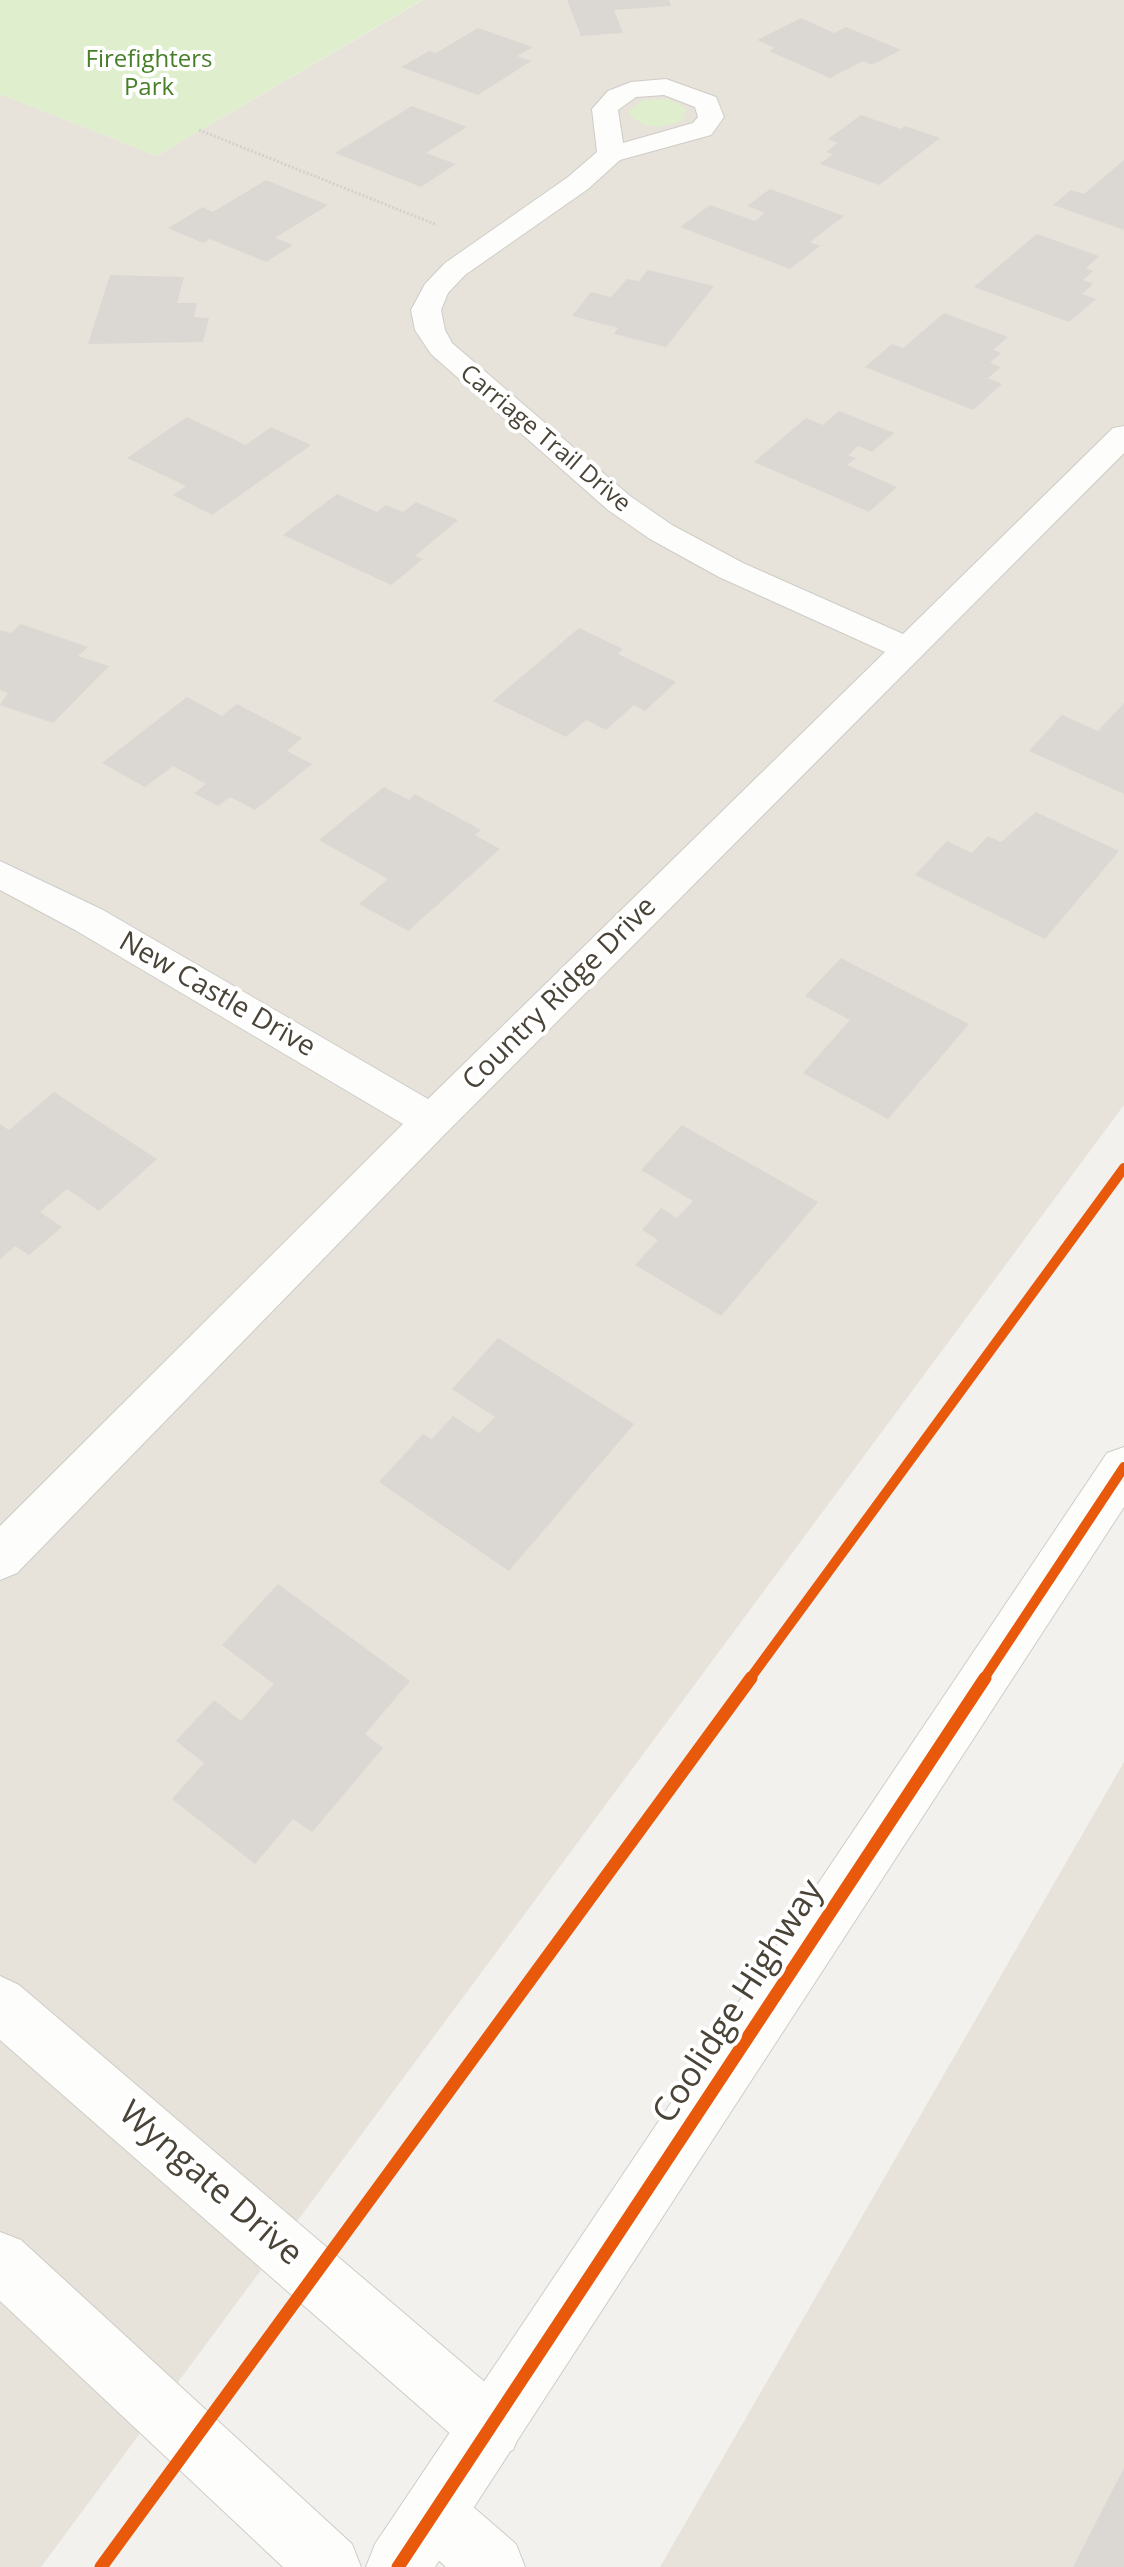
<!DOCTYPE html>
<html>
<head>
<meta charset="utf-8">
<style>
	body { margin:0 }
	canvas { display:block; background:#f2f1ed }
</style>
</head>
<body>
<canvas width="1124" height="2567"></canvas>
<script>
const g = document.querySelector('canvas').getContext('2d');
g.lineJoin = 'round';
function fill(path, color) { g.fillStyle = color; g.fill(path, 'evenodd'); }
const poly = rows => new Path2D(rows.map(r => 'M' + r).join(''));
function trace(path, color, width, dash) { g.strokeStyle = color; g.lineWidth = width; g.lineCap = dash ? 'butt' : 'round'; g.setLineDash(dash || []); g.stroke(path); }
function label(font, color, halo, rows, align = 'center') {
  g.font = font + ' "Open Sans",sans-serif'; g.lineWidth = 8; g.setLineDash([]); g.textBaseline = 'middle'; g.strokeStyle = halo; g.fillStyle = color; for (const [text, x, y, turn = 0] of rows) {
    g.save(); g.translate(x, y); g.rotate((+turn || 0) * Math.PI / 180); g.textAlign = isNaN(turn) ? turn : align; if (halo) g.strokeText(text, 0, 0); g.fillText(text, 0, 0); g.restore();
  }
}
const residential = poly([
	[423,0,1124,0,1124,1105,41,2567,0,2567,0,94,157,156],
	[1124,1762,1124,2567,660,2567]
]);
const green = poly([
	[0,0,422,0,157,156,0,94],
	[668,99,686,108,683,121,659,127,644,125,630,116,630,110,643,100]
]);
const building = poly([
	[567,0,669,0,671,6,614,10,623,33,581,36],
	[801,18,834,33,846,27,901,50,872,65,863,61,830,78,769,51,775,48,757,40],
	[478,28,533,47,517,56,531,61,478,95,401,67,429,51,436,53],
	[412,106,467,127,426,153,456,164,421,187,335,153],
	[861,115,901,129,905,126,940,138,879,185,820,164,833,154,826,152,838,143,828,139],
	[1124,160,1124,230,1053,205,1071,190,1084,194],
	[266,180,328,205,275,238,293,245,266,262,210,239,203,243,168,228,203,207,213,212],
	[770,189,844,216,810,242,820,246,790,269,680,227,710,205,755,221,765,213,747,206],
	[1037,234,1099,256,1086,268,1093,271,1083,280,1093,284,1082,294,1096,299,1069,322,974,287],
	[648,270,714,286,666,347,614,334,618,328,572,316,591,292,611,297,627,279,639,281],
	[110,275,184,277,177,303,197,303,194,317,209,318,203,342,88,344],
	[944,313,1008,337,993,350,1001,353,990,363,1001,367,988,378,1002,384,973,410,865,367,892,344,903,348],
	[839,411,894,433,872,452,858,446,848,455,856,458,847,465,897,487,869,512,754,462,806,418,823,425],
	[187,417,246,445,271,427,311,445,212,515,173,495,186,486,127,458],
	[337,494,377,512,386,505,403,512,416,502,458,520,415,556,423,559,391,585,283,535],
	[21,624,88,647,78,656,109,666,53,723,0,705,8,693,0,690,0,630,11,633],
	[579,628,623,649,618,654,676,682,645,711,634,705,606,730,586,720,566,737,493,701],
	[187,697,222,716,237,704,302,738,287,751,312,764,255,810,230,797,218,806,194,793,206,784,173,766,145,787,102,763],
	[1124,703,1124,794,1029,751,1062,715,1098,731],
	[384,787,409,800,415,794,481,830,475,835,500,849,408,931,359,904,388,879,319,840],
	[1036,812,1119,851,1045,939,915,875,947,841,972,853,988,836,1001,842],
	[841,958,969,1024,888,1119,803,1073,850,1020,805,996],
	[54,1092,157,1159,99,1211,67,1189,40,1212,62,1227,29,1255,15,1246,0,1259,0,1124,9,1130],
	[682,1125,818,1202,721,1316,635,1265,658,1240,642,1230,661,1208,677,1218,693,1201,641,1170],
	[498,1338,634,1424,509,1571,379,1482,423,1434,432,1439,453,1416,479,1433,495,1417,452,1389],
	[278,1584,410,1681,365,1734,383,1748,312,1832,293,1819,255,1864,172,1799,204,1763,176,1741,214,1700,241,1721,274,1684,222,1645],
	[1124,2468,1124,2567,1073,2567]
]);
const path = poly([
	[199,130,437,225]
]);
const minor = poly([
	[666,79,716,97,724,117,711,135,620,160,588,189,465,275,448,293,441,310,445,330,452,343,630,496,672,525,743,563,903,634,1113,428,1124,426,1124,453,447,1132,17,1573,0,1580,0,1526,403,1124,75,930,0,890,0,861,103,910,428,1099,885,652,719,577,650,539,608,510,431,354,415,330,411,310,425,284,445,263,568,177,597,152,592,109,608,91,631,82,666,79],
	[664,95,695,107,698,117,693,123,623,143,618,110,636,97,664,95],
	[0,1976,19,1985,513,2406,522,2428,513,2450,491,2459,469,2450,0,2040,0,1976],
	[0,2232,21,2240,352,2544,361,2567,283,2567,0,2301,0,2232],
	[434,2483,456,2492,516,2544,525,2567,446,2567,412,2536,403,2514,412,2492,434,2483]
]);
const tertiary = poly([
	[1124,1447,1124,1507,435,2567,366,2567,375,2544,1107,1453,1124,1447]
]);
const cyclewayFar1 = poly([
	[749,1680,1124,1168],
	[983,1680,1124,1467]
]);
const cycleway = poly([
	[101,2567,751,1678],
	[398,2567,985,1678]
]);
const farParknames = [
	["Firefighters",149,60],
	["Park",149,88]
];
const farStreetnames = [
	["Carriage Trail Drive",545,439,40]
];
const streetNames = [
	["Country Ridge Drive",560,994,-45],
	["New Castle Drive",217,995,30]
];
const nearStreetnames = [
	["Coolidge Highway",739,2002,-57],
	["Wyngate Drive",210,2184,41]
];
fill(residential, '#e7e3da');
fill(green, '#dfeecc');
fill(building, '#dbd8d3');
trace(minor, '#ceccc7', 2);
trace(tertiary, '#ceccc7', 2);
trace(path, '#d2d1cb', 3, [2, 2]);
fill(minor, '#fdfdfc');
fill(tertiary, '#fdfdfc');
trace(cyclewayFar1, '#e8590c', 10);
trace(cycleway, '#e8590c', 13);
label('24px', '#477f27', '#fff', farParknames);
label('24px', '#4a4337', '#fff', farStreetnames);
label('28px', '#4a4337', '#fff', streetNames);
label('34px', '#4a4337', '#fff', nearStreetnames);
</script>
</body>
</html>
